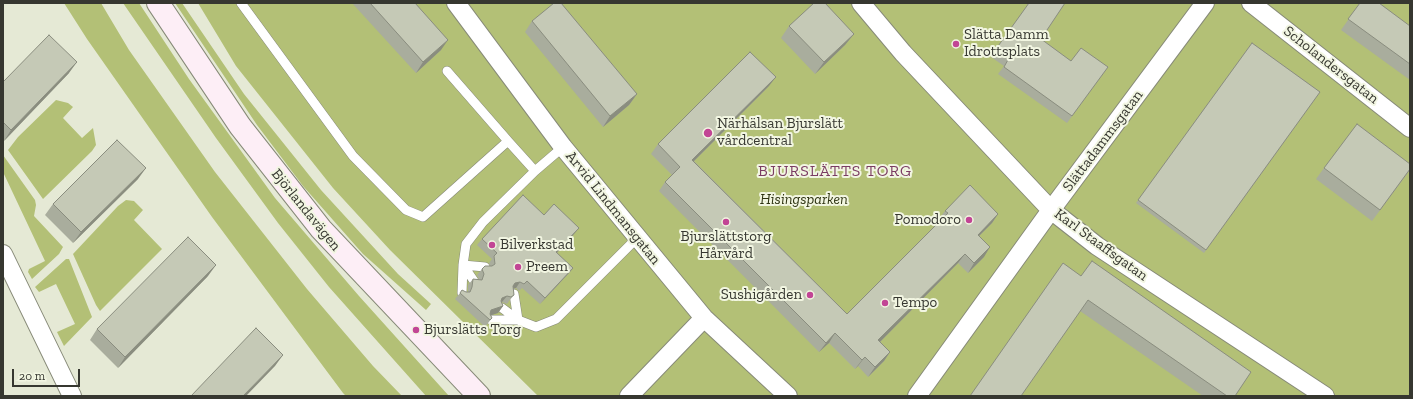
<!DOCTYPE html>
<html>
<head>
<meta charset="utf-8">
<style>
	body { margin:0 }
	#map { position:relative; width:1413px; height:399px; overflow:hidden; background:#e5e9d5; font-family:"Zilla Slab",serif }
	canvas { display:block }
	.frame { position:absolute; inset:0; border:4px solid #363730; pointer-events:none }
	.scale { position:absolute; left:12px; top:369px; width:68px; height:18px; box-sizing:border-box; border:2px solid #363730; border-top:0; padding-left:5px; font-size:12px; line-height:14px; white-space:nowrap; color:#363730; -webkit-text-stroke:3px #f2f6e2; paint-order:stroke }
</style>
</head>
<body>
<div id="map">
<canvas width="1413" height="399"></canvas>
<div class="frame"></div>
<div class="scale">20 m</div>
</div>
<script>
const g = document.querySelector('canvas').getContext('2d');
g.lineJoin = 'round';
function fill(path, color) { g.fillStyle = color; g.fill(path, 'evenodd'); }
const poly = rows => new Path2D(rows.map(r => 'M' + r).join(''));
function trace(path, color, width, dash) { g.strokeStyle = color; g.lineWidth = width; g.lineCap = dash ? 'butt' : 'round'; g.setLineDash(dash || []); g.stroke(path); }
function label(font, color, halo, rows, align = 'center') {
  g.font = font + ' "Zilla Slab",serif'; g.lineWidth = 4; g.setLineDash([]); g.textBaseline = 'middle'; g.strokeStyle = halo; g.fillStyle = color; for (const [text, x, y, turn = 0] of rows) {
    g.save(); g.translate(x, y); g.rotate((+turn || 0) * Math.PI / 180); g.textAlign = isNaN(turn) ? turn : align; if (halo) g.strokeText(text, 0, 0); g.fillText(text, 0, 0); g.restore();
  }
}
const green = poly([
	[64,3,101,3,129,50,215,172,307,289,373,366,402,396,346,396,343,393,212,217,87,39],
	[123,3,139,3,189,79,275,198,359,296,449,396,426,396,329,287,278,223,216,138],
	[175,3,182,3,244,94,321,190,398,274,431,304,426,310,363,254,303,186,257,125],
	[198,3,1410,3,1410,396,538,396,390,250,333,188,236,66],
	[56,100,68,103,73,107,63,118,82,138,93,128,96,145,92,151,43,199,8,150,18,137],
	[3,155,35,200,36,205,34,216,63,247,59,254,32,279,28,272,29,269,45,261,3,172],
	[126,200,134,201,143,210,134,220,162,249,100,311,96,305,73,254,118,206],
	[66,259,69,259,92,317,64,346,57,332,75,324,56,284,39,292,35,287]
]);
const lane = poly([
	[241,3,353,156,406,210,423,217,508,141,535,171],
	[447,71,508,141],
	[474,281,463,265,466,244,483,222,535,171,563,147],
	[462,293,463,265,485,267],
	[502,308,518,320,536,327,556,319,637,238],
	[491,320,518,320,514,294]
]);
const street = poly([
	[456,3,563,147,704,318,788,396],
	[861,3,903,53,1051,210,1097,246,1325,396],
	[1251,3,1410,128],
	[3,254,72,396],
	[629,396,704,318],
	[917,396,1051,210,1205,3]
]);
const secondary = poly([
	[158,3,240,126,321,229,479,396]
]);
const wall = poly([
	[352,3,415,3,441,50,416,73],
	[1025,3,1065,3,1041,39,1071,61,1108,67,1067,123,998,74,1004,66,991,57,1028,5],
	[1360,3,1410,26,1410,80,1341,30],
	[532,21,637,94,629,105,603,127,525,32],
	[789,26,854,34,845,45,815,74,781,38],
	[1252,43,1320,92,1204,253,1136,203],
	[69,73,4,141,3,140,3,82],
	[769,86,694,161,847,314,940,221,938,220,945,211,998,214,992,223,979,236,984,257,968,273,958,263,880,342,890,352,884,361,868,377,858,366,855,369,829,343,819,352,659,191,665,182,672,175,651,154,658,144],
	[1324,168,1410,170,1372,221,1316,179],
	[138,179,73,243,45,215,53,204],
	[544,215,574,234,557,253,573,268,568,274,540,304,522,288,519,291,516,288,513,289,514,295,509,301,507,304,502,302,501,303,503,306,498,313,490,315,492,318,485,327,455,299,460,293,468,292,468,285,473,279,479,279,477,275,482,269,490,266,489,263,492,259,477,245,482,239],
	[1063,263,1235,396,1203,396,1080,311],
	[208,276,118,368,90,340,97,329]
]);
const shadedWall = poly([
	[854,34,845,45,815,74,824,62],
	[448,40,441,50,416,73,423,62],
	[77,62,69,73,4,141,11,130],
	[776,77,769,86,686,169,692,160],
	[637,94,629,105,603,127,610,116],
	[146,168,138,179,73,243,81,232],
	[998,214,992,223,971,244,978,235],
	[579,228,574,234,551,259,556,252],
	[990,247,984,257,968,273,974,263],
	[965,254,958,263,872,350,878,340],
	[216,265,208,276,118,368,125,357],
	[573,268,568,274,540,304,545,298],
	[520,282,516,288,511,289,515,283],
	[507,296,502,302,497,304,502,298],
	[503,306,498,313,486,317,491,310],
	[835,333,829,343,819,352,826,343],
	[890,352,884,361,868,377,875,367],
	[283,355,275,366,246,396,243,396],
	[865,357,858,366,855,369,862,360]
]);
const building = poly([
	[370,3,415,3,448,40,423,62,370,3],
	[554,3,561,3,637,94,610,116,532,21,554,3],
	[814,3,825,3,854,34,824,62,789,26,814,3],
	[1029,3,1065,3,1041,39,1071,61,1081,48,1108,67,1072,116,1004,67,1009,58,996,49,1029,3],
	[1360,3,1379,3,1410,26,1410,64,1348,19,1360,3],
	[49,35,77,62,11,130,3,122,3,82,49,35],
	[1252,43,1320,92,1206,250,1138,200,1252,43],
	[750,52,776,77,692,160,847,314,948,213,945,211,970,185,998,214,978,235,990,247,974,263,965,254,878,340,890,352,875,367,865,357,862,360,835,333,826,343,665,182,680,167,658,144,750,52],
	[1357,124,1410,164,1410,169,1380,210,1324,168,1357,124],
	[117,140,146,168,81,232,53,204,117,140],
	[523,195,544,215,554,204,579,228,556,252,573,268,545,298,527,281,524,284,520,282,515,283,513,286,514,295,511,297,507,296,502,298,501,301,503,306,491,310,490,314,492,318,490,320,460,293,462,290,466,292,470,292,472,287,473,279,482,280,484,274,482,269,485,266,492,266,495,264,494,256,497,253,482,239,523,195],
	[188,237,216,265,125,357,97,329,188,237],
	[1092,261,1251,372,1235,396,1227,396,1088,300,1021,396,970,396,1063,263,1081,276,1092,261],
	[256,328,283,355,243,396,191,396,256,328]
]);
const markers = [
	[956,44,4,"#c24595"],
	[708,133,5,"#c24595"],
	[969,220,4,"#c24595"],
	[726,222,4,"#c24595"],
	[492,245,4,"#c24595"],
	[518,267,4,"#c24595"],
	[810,295,4,"#c24595"],
	[885,303,4,"#c24595"],
	[416,330,4,"#c24595"]
];
const poiNames = [
	["Slätta Damm",964,35],
	["Idrottsplats",964,52],
	["Närhälsan Bjurslätt",717,124],
	["vårdcentral",717,141],
	["Pomodoro",961,220,"right"],
	["Bjurslättstorg",726,237,"center"],
	["Hårvård",726,254,"center"],
	["Bilverkstad",500,245],
	["Preem",526,267],
	["Sushigården",802,295,"right"],
	["Tempo",893,303],
	["Bjurslätts Torg",424,330]
];
const streetNames = [
	["Scholandersgatan",1331,65,38],
	["Slättadammsgatan",1103,141,-53],
	["Arvid Lindmansgatan",613,208,51],
	["Björlandavägen",306,210,51],
	["Karl Staaffsgatan",1101,245,36]
];
const parkNames = [
	["Hisingsparken",804,200]
];
const neighbourhoodNames = [
	["BJURSLÄTTS TORG",835,171]
];
fill(green, '#b3c076');
trace(lane, '#878a78', 10);
trace(street, '#878a78', 20);
trace(secondary, '#878a78', 24);
trace(lane, '#fff', 9);
trace(street, '#fff', 18);
trace(secondary, '#fdeef6', 22);
fill(wall, '#a9ad9d');
fill(shadedWall, '#8a8d7f');
fill(building, '#c5c9b6');
trace(building, '#8a8d7f', 1);
for (const [x, y, r, color] of markers) { const dot = new Path2D(); dot.arc(x, y, r, 0, 2 * Math.PI); g.fillStyle = color; g.fill(dot); trace(dot, '#f2f6e2', 1.5); }
label('15px', '#363730', '#f2f6e2', poiNames, 'left');
label('15px', '#363730', '#f2f6e2', streetNames);
label('italic 15px', '#2e3312', '#f2f6e2', parkNames);
g.letterSpacing = '1px';
label('16px', '#7b3c63', '#f2f6e2', neighbourhoodNames);
g.letterSpacing = '0px';
</script>
</body>
</html>
